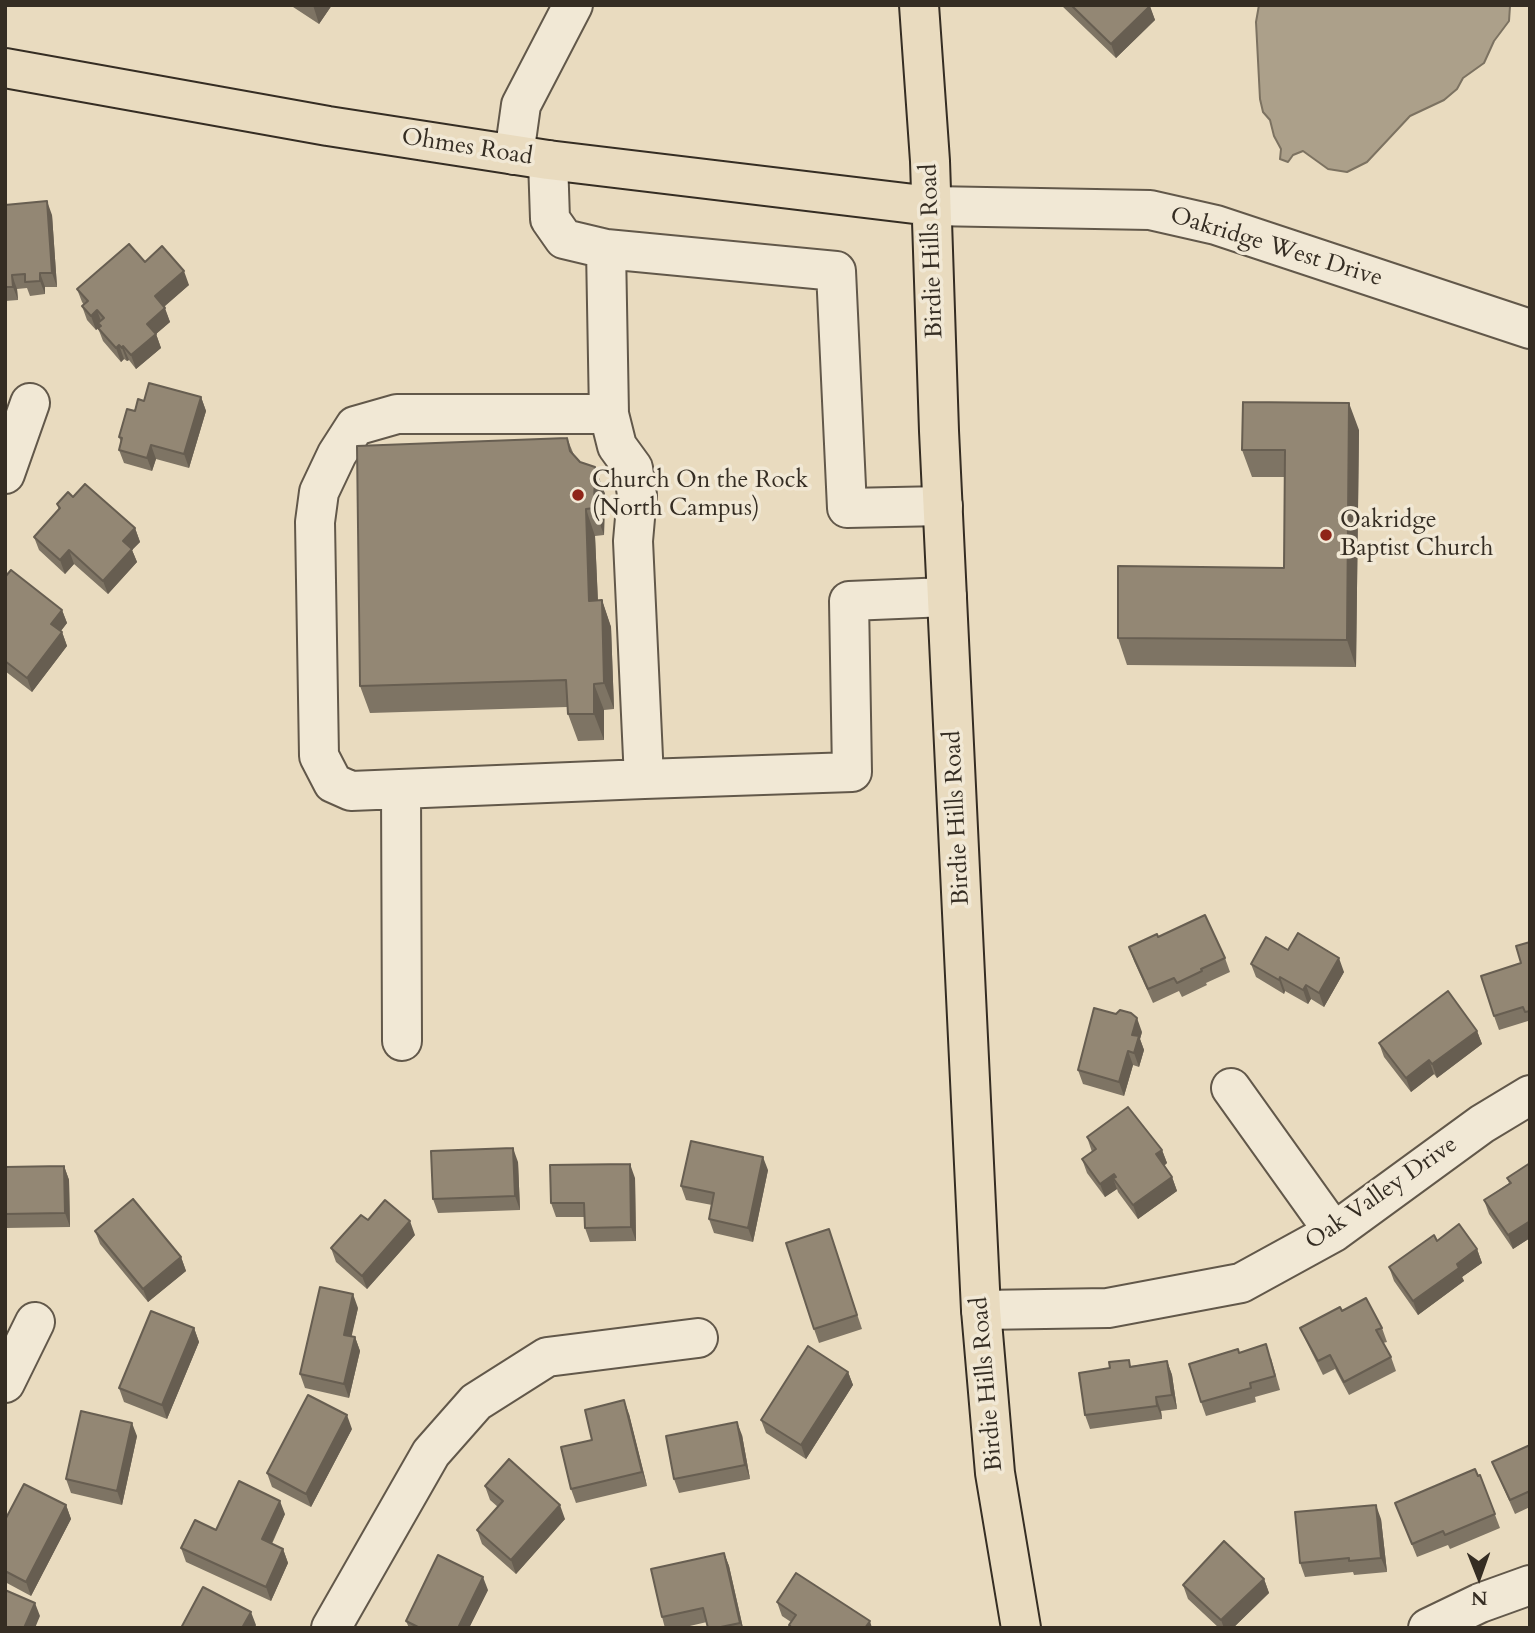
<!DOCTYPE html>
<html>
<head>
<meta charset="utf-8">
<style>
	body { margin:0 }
	#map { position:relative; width:1535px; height:1633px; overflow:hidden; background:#e9dbbf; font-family:Cardo,serif }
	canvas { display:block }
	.frame { position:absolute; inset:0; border:7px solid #352d23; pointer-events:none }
	.north { position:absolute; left:1444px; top:1542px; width:70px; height:70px; -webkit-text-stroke:5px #f1e8d5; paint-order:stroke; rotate:179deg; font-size:19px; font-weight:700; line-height:28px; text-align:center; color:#352d23 }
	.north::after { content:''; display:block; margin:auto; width:24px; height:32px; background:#352d23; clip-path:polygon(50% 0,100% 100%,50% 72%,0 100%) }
</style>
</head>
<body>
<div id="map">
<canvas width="1535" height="1633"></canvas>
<div class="frame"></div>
<div class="north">N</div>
</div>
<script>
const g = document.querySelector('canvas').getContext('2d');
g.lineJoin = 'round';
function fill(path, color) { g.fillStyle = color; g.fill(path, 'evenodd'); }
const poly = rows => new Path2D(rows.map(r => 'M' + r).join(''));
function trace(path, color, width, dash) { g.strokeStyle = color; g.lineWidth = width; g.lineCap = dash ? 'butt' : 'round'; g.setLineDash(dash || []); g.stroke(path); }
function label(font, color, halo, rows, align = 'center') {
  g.font = font + ' Cardo,serif'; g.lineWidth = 7; g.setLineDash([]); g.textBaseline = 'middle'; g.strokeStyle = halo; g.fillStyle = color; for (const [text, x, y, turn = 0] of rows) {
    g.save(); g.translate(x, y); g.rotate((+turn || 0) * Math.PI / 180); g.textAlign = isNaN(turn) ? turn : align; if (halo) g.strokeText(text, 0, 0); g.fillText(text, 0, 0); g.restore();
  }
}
const water = poly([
	[1259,5,1510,5,1510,6,1509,21,1494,41,1484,63,1463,78,1457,89,1444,100,1410,116,1367,162,1347,172,1328,169,1303,151,1293,155,1288,162,1280,159,1281,149,1274,136,1270,120,1263,112,1260,99,1256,22,1259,5]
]);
const minor = poly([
	[514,155,521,105,573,5],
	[548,160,550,219,564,239,606,249,836,271,847,508,943,506],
	[931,206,1150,210,1216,225,1530,329],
	[606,249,609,414,617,446,633,468,637,495,633,541,644,779,852,772,849,601,947,597],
	[609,414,397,414,355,426,337,454,319,492,315,522,319,756,333,783,351,791,644,779],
	[5,474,30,403],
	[401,789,402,1041],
	[1231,1088,1334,1232],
	[981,1310,1108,1308,1241,1283,1334,1232,1482,1124,1530,1095],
	[5,1383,35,1322],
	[331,1628,431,1453,476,1402,547,1357,698,1338],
	[1428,1628,1480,1603,1530,1585]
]);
const major = poly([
	[919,5,930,161,939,431,981,1310,995,1473,1021,1628],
	[5,68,328,126,548,160,931,206]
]);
const wall = poly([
	[290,5,332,5,319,24],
	[1061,5,1149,5,1155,20,1116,58],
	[5,205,52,215,57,287,45,287,45,294,30,296,27,288,17,289,18,300,5,301],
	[145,262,189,285,164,307,170,322,156,334,161,348,136,369,129,360,127,361,124,359,121,362,103,341,98,328,96,330,87,320,82,306,84,305,82,302,77,289],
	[201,397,206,411,189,468,156,459,152,471,124,463,119,450,121,442,119,437,135,411,144,401],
	[1359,430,1356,667,1127,665,1118,638,1284,568,1285,477,1252,477,1242,450],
	[567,438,574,455,580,462,595,467,605,494,604,535,595,536,598,601,602,600,611,627,614,709,604,710,604,740,578,741,568,714,567,707,370,713,360,686],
	[73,497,135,528,140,542,132,550,137,562,108,594,74,564,65,574,39,550,34,537,59,510,57,504],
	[5,577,62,610,67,623,61,631,62,632,67,646,32,692,5,671],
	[1158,937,1225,958,1230,972,1206,983,1207,985,1182,997,1179,991,1153,1003,1134,961,1129,947],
	[1530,942,1530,1025,1528,1021,1499,1030,1494,1016,1521,963],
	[1288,950,1344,972,1324,1007,1311,999,1308,1004,1285,991,1284,994,1256,977,1251,964],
	[1477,1031,1482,1044,1437,1078,1434,1074,1411,1092,1384,1057,1379,1043],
	[1142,1032,1140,1039,1144,1050,1139,1067,1133,1065,1124,1096,1083,1084,1078,1070],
	[1087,1137,1162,1150,1167,1163,1164,1166,1172,1177,1177,1191,1138,1219,1118,1192,1117,1189,1105,1197,1087,1173,1082,1159,1092,1152],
	[518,1162,520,1210,438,1213,433,1199],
	[1530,1163,1530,1238,1513,1249,1489,1214,1484,1200,1509,1183,1507,1178],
	[64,1166,69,1180,70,1227,5,1228,5,1167],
	[768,1170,753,1242,714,1233,709,1219,712,1205,686,1200,681,1186],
	[635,1178,636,1241,590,1242,585,1228,585,1217,556,1217,551,1203],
	[829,1229,862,1329,819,1343,814,1329],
	[95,1231,181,1257,186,1271,148,1302,100,1244],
	[415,1235,367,1289,336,1262,331,1248],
	[1437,1241,1477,1249,1482,1263,1462,1277,1464,1281,1418,1315,1394,1281,1389,1267],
	[358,1308,351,1336,355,1337,360,1351,349,1398,305,1388,300,1374],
	[1342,1311,1382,1328,1387,1342,1383,1343,1391,1357,1396,1371,1349,1395,1335,1369,1323,1375,1306,1341,1300,1328],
	[194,1328,199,1342,167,1419,124,1402,119,1388],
	[1239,1352,1271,1358,1280,1390,1255,1397,1256,1402,1206,1416,1201,1402],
	[1167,1361,1172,1375,1177,1409,1161,1411,1162,1419,1090,1429,1085,1415,1131,1366],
	[848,1372,853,1385,806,1459,766,1433,761,1420],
	[629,1414,647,1486,576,1503,571,1489,592,1440],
	[352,1429,311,1507,272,1487,267,1473],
	[742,1435,750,1479,679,1493,674,1479],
	[137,1436,122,1505,71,1493,66,1479],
	[1530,1445,1530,1507,1515,1514,1492,1462],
	[1480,1475,1500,1528,1450,1549,1448,1545,1417,1557,1395,1503],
	[485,1486,565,1519,516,1574,482,1544,477,1530,498,1507,490,1500],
	[66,1505,71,1519,31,1596,5,1582,5,1520],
	[285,1514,272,1544,283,1549,288,1563,271,1601,186,1562,181,1548,216,1530],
	[1381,1519,1387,1572,1354,1575,1353,1572,1305,1577,1300,1563],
	[724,1553,729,1566,743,1628,708,1628,707,1622,681,1628,665,1628,662,1617],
	[1264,1579,1269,1593,1233,1628,1219,1628,1188,1599,1183,1585],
	[488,1590,469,1628,409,1628,406,1621],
	[777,1602,872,1628,790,1628,789,1625,791,1622,782,1616]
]);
const shadedWall = poly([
	[313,5,332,5,319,24],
	[1150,6,1155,20,1116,58,1111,44],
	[47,201,52,215,57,287,52,273],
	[184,271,189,285,160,310,155,296],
	[40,273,45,287,45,294,40,281],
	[12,275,17,289,18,300,13,287],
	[165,308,170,322,156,334,161,348,136,369,131,355,147,324],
	[97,310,102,324,98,323,100,327,96,330,91,316],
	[119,345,124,359,121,362,116,348],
	[123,346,129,360,127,361,122,348],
	[201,397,206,411,189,468,184,454],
	[1349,403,1359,430,1356,667,1347,640],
	[151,445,156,459,152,471,147,458],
	[595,467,605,494,604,535,594,508],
	[586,509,595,536,599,627,589,601],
	[135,528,140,542,132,550,137,562,108,594,103,581,123,541],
	[69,550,74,564,65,574,60,560],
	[602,600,611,627,614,709,604,683],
	[62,610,67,623,56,637,51,624],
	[62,632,67,646,32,692,27,678],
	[594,684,604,710,604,740,594,714],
	[1339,958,1344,972,1324,1007,1319,993],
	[1280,977,1285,991,1284,994,1279,980],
	[1306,985,1311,999,1308,1004,1303,990],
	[1137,1018,1142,1032,1140,1039,1144,1050,1139,1067,1134,1053,1132,1035],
	[1477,1031,1482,1044,1437,1078,1432,1064],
	[1128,1051,1133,1065,1124,1096,1119,1082],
	[1429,1060,1434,1074,1411,1092,1406,1078],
	[513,1148,518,1162,520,1210,515,1196],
	[1162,1150,1167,1163,1161,1168,1156,1154],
	[763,1157,768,1170,753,1242,748,1228],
	[630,1164,635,1178,636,1241,631,1227],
	[64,1166,69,1180,70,1227,65,1213],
	[1114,1174,1117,1184,1113,1178,1117,1189,1105,1197,1100,1184],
	[1172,1177,1177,1191,1138,1219,1133,1205],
	[410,1221,415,1235,367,1289,362,1276],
	[1530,1221,1530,1238,1513,1249,1508,1235],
	[1477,1249,1482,1263,1462,1277,1464,1281,1418,1315,1413,1301,1457,1264],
	[181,1257,186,1271,148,1302,143,1289],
	[353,1294,358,1308,349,1348,344,1335],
	[194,1328,199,1342,167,1419,162,1405],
	[355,1337,360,1351,349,1398,344,1384],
	[1167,1361,1172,1375,1177,1409,1172,1395],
	[848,1372,853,1385,806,1459,801,1445],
	[1156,1397,1161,1411,1162,1419,1157,1406],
	[624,1400,629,1414,647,1486,642,1472],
	[347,1415,352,1429,311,1507,306,1494],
	[737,1422,742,1435,750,1479,745,1465],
	[132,1423,137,1436,122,1505,117,1491],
	[280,1501,285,1514,267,1553,262,1539],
	[66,1505,71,1519,31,1596,26,1582],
	[560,1505,565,1519,516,1574,511,1560],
	[1376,1505,1381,1519,1387,1572,1381,1558],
	[283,1549,288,1563,271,1601,266,1587],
	[724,1553,729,1566,743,1628,742,1628,740,1623],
	[483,1577,488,1590,469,1628,458,1628],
	[1264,1579,1269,1593,1233,1628,1224,1628,1221,1620],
	[35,1603,40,1616,35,1628,24,1628],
	[251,1612,256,1625,255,1628,242,1628],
	[870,1621,872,1628,865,1628]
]);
const building = poly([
	[1071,5,1149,5,1150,6,1111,44,1071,5],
	[47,201,52,273,40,273,40,281,25,282,25,274,12,275,13,287,5,287,5,205,47,201],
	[129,244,145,262,162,246,184,271,155,296,165,308,147,324,156,334,131,355,123,346,122,348,119,345,116,348,98,328,101,326,98,323,104,318,97,310,91,316,82,306,88,301,77,289,129,244],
	[149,383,201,397,184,454,151,445,147,458,119,450,122,438,119,437,127,409,135,411,138,399,144,401,149,383],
	[1243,402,1349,403,1347,640,1118,638,1118,566,1284,568,1285,450,1242,450,1243,402],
	[567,438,570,451,580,462,595,467,594,508,586,509,589,601,602,600,604,683,594,684,594,714,568,714,566,680,360,686,357,446,567,438],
	[85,484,135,528,123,541,132,549,103,581,69,550,60,560,34,537,60,508,57,504,68,492,73,497,85,484],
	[11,570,62,610,51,624,62,632,27,678,5,661,5,577,11,570],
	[1205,915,1225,958,1201,969,1202,971,1177,983,1174,978,1148,989,1129,947,1157,934,1158,937,1205,915],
	[1298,933,1339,958,1319,993,1306,985,1303,990,1280,977,1279,980,1251,964,1266,937,1288,950,1298,933],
	[1530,942,1530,1011,1525,1012,1523,1007,1494,1016,1481,976,1521,963,1516,946,1530,942],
	[1448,991,1477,1031,1432,1064,1429,1060,1406,1078,1379,1043,1448,991],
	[1094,1008,1116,1014,1120,1010,1131,1013,1137,1018,1132,1035,1139,1036,1134,1053,1128,1051,1119,1082,1078,1070,1094,1008],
	[1128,1107,1162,1150,1156,1154,1172,1177,1133,1205,1113,1178,1116,1177,1114,1174,1100,1184,1082,1159,1096,1149,1087,1137,1128,1107],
	[691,1141,763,1157,748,1228,709,1219,714,1193,681,1186,691,1141],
	[513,1148,515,1196,433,1199,431,1151,513,1148],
	[1530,1163,1530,1221,1508,1235,1484,1200,1511,1183,1507,1178,1530,1163],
	[630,1164,631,1227,585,1228,584,1203,551,1203,550,1165,630,1164],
	[64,1166,65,1213,5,1214,5,1167,64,1166],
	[133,1199,181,1257,143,1289,95,1231,133,1199],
	[385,1200,410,1221,362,1276,331,1248,361,1215,368,1220,385,1200],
	[1459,1224,1477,1249,1457,1264,1459,1268,1413,1301,1389,1267,1434,1235,1437,1241,1459,1224],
	[829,1229,857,1315,814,1329,786,1243,829,1229],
	[320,1287,353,1294,344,1335,355,1337,344,1384,300,1374,320,1287],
	[1366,1298,1382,1328,1376,1330,1391,1357,1344,1382,1330,1355,1318,1361,1300,1328,1340,1307,1342,1311,1366,1298],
	[151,1311,194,1328,162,1405,119,1388,151,1311],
	[1266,1344,1275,1376,1250,1383,1251,1388,1201,1402,1189,1364,1238,1349,1239,1353,1266,1344],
	[808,1346,848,1372,801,1445,761,1420,808,1346],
	[1129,1360,1130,1367,1167,1361,1172,1395,1156,1397,1157,1406,1085,1415,1079,1373,1110,1368,1109,1362,1129,1360],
	[308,1395,347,1415,306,1494,267,1473,308,1395],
	[624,1400,642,1472,571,1489,561,1447,592,1440,585,1410,624,1400],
	[81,1411,132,1423,117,1491,66,1479,81,1411],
	[737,1422,745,1465,674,1479,666,1436,737,1422],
	[1530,1445,1530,1491,1510,1500,1492,1462,1530,1445],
	[509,1459,560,1505,511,1560,477,1530,503,1501,485,1486,509,1459],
	[1475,1469,1478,1476,1480,1475,1495,1514,1445,1535,1443,1531,1412,1544,1395,1503,1475,1469],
	[239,1481,280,1501,262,1539,283,1549,266,1587,181,1548,195,1520,216,1530,239,1481],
	[24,1484,66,1505,26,1582,5,1571,5,1520,24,1484],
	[1376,1505,1381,1558,1349,1561,1349,1558,1300,1563,1295,1512,1376,1505],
	[1224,1541,1264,1579,1221,1620,1183,1585,1224,1541],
	[724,1553,740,1623,716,1628,708,1628,703,1608,662,1617,651,1569,724,1553],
	[438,1555,483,1577,458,1628,420,1628,406,1621,438,1555],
	[796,1573,870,1621,865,1628,792,1628,789,1625,796,1615,777,1602,796,1573],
	[203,1587,251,1612,242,1628,181,1628,203,1587],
	[5,1590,35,1603,24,1628,5,1628,5,1590]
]);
const markers = [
	[578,495,7,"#8f2418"],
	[1326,535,7,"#8f2418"]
];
const streetNames = [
	["Ohmes Road",467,148,9],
	["Oakridge West Drive",1276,248,17],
	["Birdie Hills Road",933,251,-92],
	["Birdie Hills Road",958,818,-93],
	["Oak Valley Drive",1382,1194,-35],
	["Birdie Hills Road",988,1384,-95]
];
const poiNames = [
	["Church On the Rock",592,481],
	["(North Campus)",592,509],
	["Oakridge",1340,521],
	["Baptist Church",1340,549]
];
fill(water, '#aca08a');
trace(water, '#7c7261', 2);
trace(minor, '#62584a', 42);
trace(major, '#352d23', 42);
trace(minor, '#f1e8d5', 38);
trace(major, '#e9dbbf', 38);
fill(wall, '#7e7464');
fill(shadedWall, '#675e51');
fill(building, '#938774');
trace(building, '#675e51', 2);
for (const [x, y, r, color] of markers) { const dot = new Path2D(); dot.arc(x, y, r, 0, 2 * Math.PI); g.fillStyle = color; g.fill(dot); trace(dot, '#f1e8d5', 2.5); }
label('24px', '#352d23', '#f1e8d5', streetNames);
label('24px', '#352d23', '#f1e8d5', poiNames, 'left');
</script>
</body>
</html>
